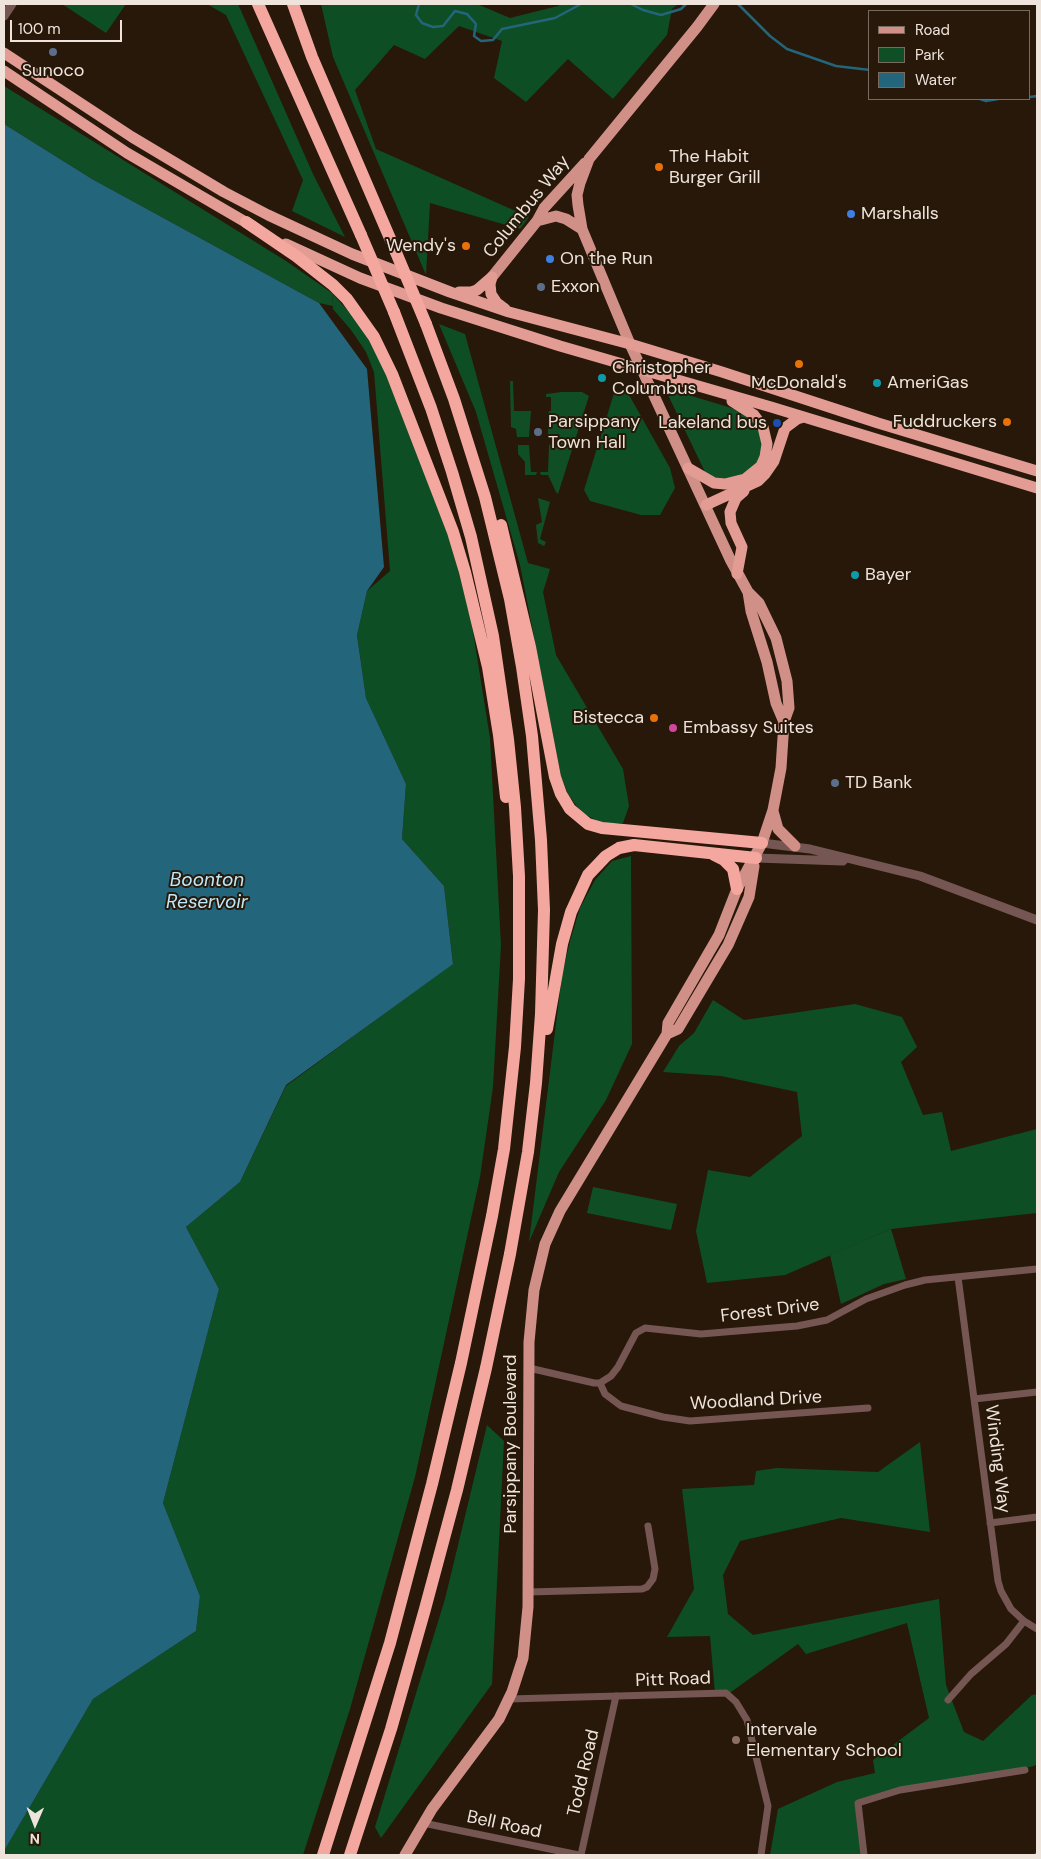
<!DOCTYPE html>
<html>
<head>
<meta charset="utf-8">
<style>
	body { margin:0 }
	#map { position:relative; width:1041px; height:1859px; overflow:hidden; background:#27180a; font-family:"DM Sans",sans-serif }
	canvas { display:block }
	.frame { position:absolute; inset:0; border:5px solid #efe4db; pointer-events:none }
	.legend { position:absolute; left:868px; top:10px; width:162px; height:90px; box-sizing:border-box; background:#27180a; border:1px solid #776a5e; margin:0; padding:6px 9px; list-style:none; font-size:15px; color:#efe4db }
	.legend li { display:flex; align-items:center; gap:10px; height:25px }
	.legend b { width:25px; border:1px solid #776a5e }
	.north { position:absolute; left:10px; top:1799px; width:50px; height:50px; -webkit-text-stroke:4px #27180a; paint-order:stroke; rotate:181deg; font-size:14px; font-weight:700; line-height:20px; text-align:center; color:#efe4db }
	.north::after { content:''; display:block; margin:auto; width:18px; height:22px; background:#efe4db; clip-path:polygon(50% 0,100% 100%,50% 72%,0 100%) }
	.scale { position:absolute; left:10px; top:20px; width:112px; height:22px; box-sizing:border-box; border:2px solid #efe4db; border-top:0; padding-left:6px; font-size:15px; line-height:18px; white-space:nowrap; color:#efe4db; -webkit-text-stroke:4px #27180a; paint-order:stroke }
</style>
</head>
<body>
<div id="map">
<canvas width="1041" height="1859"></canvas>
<div class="frame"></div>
<ul class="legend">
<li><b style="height:6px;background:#d09088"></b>Road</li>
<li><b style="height:14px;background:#104f26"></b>Park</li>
<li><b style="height:14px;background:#23657b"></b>Water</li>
</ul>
<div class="north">N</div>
<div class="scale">100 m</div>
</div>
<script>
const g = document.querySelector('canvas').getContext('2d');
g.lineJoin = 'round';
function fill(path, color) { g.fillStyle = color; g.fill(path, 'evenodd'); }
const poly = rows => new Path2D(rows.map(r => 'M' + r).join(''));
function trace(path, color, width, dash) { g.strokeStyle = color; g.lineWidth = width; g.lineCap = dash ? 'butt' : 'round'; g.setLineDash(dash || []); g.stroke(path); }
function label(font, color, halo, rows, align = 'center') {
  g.font = font + ' "DM Sans",sans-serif'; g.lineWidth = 4; g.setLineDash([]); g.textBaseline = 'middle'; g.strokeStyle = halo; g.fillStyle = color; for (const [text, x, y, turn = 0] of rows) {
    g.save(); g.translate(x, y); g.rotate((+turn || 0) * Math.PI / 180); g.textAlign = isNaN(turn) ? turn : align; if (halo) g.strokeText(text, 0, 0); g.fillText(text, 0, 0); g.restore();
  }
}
const green = poly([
	[4,86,286,261,332,293,333,306,319,303,92,179,4,124],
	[510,381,513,381,514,411,531,411,529,437,517,437,516,429,511,427],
	[672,390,738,410,748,416,756,424,763,439,761,457,750,472,721,481,706,474,668,395],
	[562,392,582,392,589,396,558,494,556,492,548,475,541,475,540,472,548,472,549,445,552,444,552,437,548,437,548,414,549,411,551,411,551,397,546,397,546,394],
	[518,445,529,445,531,472,537,472,536,475,525,475,525,462,518,454],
	[538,498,550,502,540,539,546,542,544,546,538,543,536,525,542,522],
	[593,1187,677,1204,671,1230,587,1213],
	[891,1229,906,1279,884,1284,841,1304,830,1255]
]);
const forest = poly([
	[62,4,126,4,106,33],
	[207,4,238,4,313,174,345,237,292,211,303,180,226,15],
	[321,4,477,4,510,18,558,6,561,4,678,4,672,9,667,35,613,99,568,59,526,102,494,78,502,41,459,26,425,59,394,45,355,90,376,149,529,217,520,229,430,203,426,275,333,57],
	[332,293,358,322,376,348,450,540,471,619,490,738,501,945,493,1087,480,1177,415,1477,350,1709,303,1855,4,1855,4,1851,93,1699,196,1631,200,1596,163,1503,219,1289,186,1227,240,1182,286,1086,453,963,444,886,402,839,406,784,366,698,357,634,367,591,390,571,374,372,366,352,351,330,333,309],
	[439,324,465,334,528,563,550,569,543,592,556,655,623,769,629,806,623,823,601,823,581,812,568,794,561,776,520,565,476,412],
	[615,390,628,393,670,468,675,488,660,515,641,515,590,501,584,490],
	[631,856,632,1044,606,1100,559,1172,529,1242,562,975,570,941,580,908,595,880,612,861],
	[713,1000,744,1020,855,1004,902,1017,917,1047,901,1062,923,1115,942,1112,951,1151,1037,1129,1037,1213,891,1229,785,1275,707,1283,696,1231,708,1170,750,1177,802,1136,797,1092,721,1076,663,1072,679,1046,694,1033],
	[487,1425,504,1441,492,1684,381,1838,375,1827,445,1599],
	[920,1442,930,1532,841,1518,740,1541,723,1575,728,1614,753,1635,939,1599,946,1685,964,1732,983,1741,1032,1695,1037,1694,1037,1764,1034,1766,861,1801,864,1855,770,1855,778,1809,837,1782,875,1773,873,1760,929,1718,907,1623,806,1654,798,1644,731,1692,715,1694,710,1636,667,1637,694,1589,682,1489,754,1485,756,1471,777,1468,878,1472]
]);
const water = poly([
	[4,124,92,179,319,303,367,369,384,567,367,591,357,635,366,698,406,784,402,839,444,886,453,964,286,1085,240,1182,186,1227,219,1289,163,1503,200,1596,196,1631,93,1699,4,1851]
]);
const stream = poly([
	[419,4,416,15,422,23,433,27,443,26,455,11,467,14,476,24,474,36,481,41,493,40,502,29,555,18,581,4],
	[631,4,643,10,661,15,681,9,686,4],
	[738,4,770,36,787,49,836,66,870,70],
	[1030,97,1037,96],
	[980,99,986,101,998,99],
	[1035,1855,1037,1853]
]);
const minor = poly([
	[958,1277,998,1581,1001,1591,1011,1609,1024,1621,1037,1629],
	[529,1368,594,1383,600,1383,611,1376,618,1367,636,1333,645,1328,701,1334,797,1326,827,1320,866,1299,905,1285,925,1280,1037,1269],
	[600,1383,605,1394,621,1406,663,1417,690,1421,868,1408],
	[974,1399,1037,1392],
	[990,1523,1037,1517],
	[528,1592,642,1589,647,1587,653,1579,655,1569,648,1526],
	[509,1699,726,1693,736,1702,747,1720,768,1806,761,1855],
	[948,1700,971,1674,1006,1644,1024,1621],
	[423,1823,579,1855],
	[581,1855,616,1696],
	[864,1855,858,1803,900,1790,1025,1770]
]);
const tertiary = poly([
	[4,16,12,4],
	[762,843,810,849,920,876,1037,920],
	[756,858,843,861]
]);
const primary = poly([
	[537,221,556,216,566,219,582,229],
	[492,277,537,221,544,208,585,163],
	[748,592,751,611,767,662,776,703,784,722],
	[773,811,778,829,795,846],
	[667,1034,678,1029,728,945,749,897,754,866],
	[405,1855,432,1809,499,1719,512,1692,523,1658,528,1607,529,1342,534,1290,545,1244,560,1211,667,1034,668,1023,719,935,737,889,762,843,773,810,781,768,784,722,789,708,787,681,776,638,759,603,748,592,730,559,630,344,582,229,578,205,577,195,580,183,589,159,697,27,714,4]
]);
const trunk = poly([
	[4,53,132,137,224,192,268,215,352,254,450,292,509,312,630,344,722,372,878,423,1037,471],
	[4,71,127,153,254,227],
	[286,244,360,278,441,308,560,346,771,407,1037,488],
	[492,277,490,284,491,294,497,303,505,309],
	[459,292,471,292,477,290,492,277],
	[688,468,714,483,725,484,745,479,761,466,765,457,767,444,763,427,754,415,732,401],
	[706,505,758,481,765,474,774,461,785,428,797,419,804,417],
	[737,574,742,547,731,523,730,512,736,498,744,491]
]);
const motorway = poly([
	[258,4,361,235],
	[293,4,312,57,395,250],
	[246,222,296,256,333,285,347,299,374,337,392,374,453,532,465,572,488,667,499,735,506,797],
	[501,525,530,647,555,777,561,794,570,809,588,824,602,828,762,843],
	[714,855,724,860,733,869,737,889],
	[547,1029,562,944,571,912,588,875,606,856,619,848,634,845,756,858],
	[323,1855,390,1643,432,1484,461,1363,492,1216,504,1149,515,1047,519,979,519,876,515,807,508,739,493,636,471,537,452,472,431,408,394,312],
	[350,1855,391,1729,425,1609,457,1490,486,1368,510,1254,528,1152,536,1083,541,1014,544,910,541,840,532,736,522,667,510,599,485,497,454,399,426,324]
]);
const motorwayBridge = poly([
	[361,235,394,312],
	[395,250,426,324]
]);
const markers = [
	[53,52,5,"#5c6f8a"],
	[659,167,5,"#e8710a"],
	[851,214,5,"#3f7fe0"],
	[466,246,5,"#e8710a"],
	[550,259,5,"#3f7fe0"],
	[541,287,5,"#5c6f8a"],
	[799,364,5,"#e8710a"],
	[602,378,5,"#0f9aa8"],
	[877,383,5,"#0f9aa8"],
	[1007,422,5,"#e8710a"],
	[777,423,5,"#1a4fb4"],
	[538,432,5,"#5c6f8a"],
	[855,575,5,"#0f9aa8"],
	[654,718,5,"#e8710a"],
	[673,728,5,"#d1479c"],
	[835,783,5,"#5c6f8a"],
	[736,1740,5,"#8d6e63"]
];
const poiNames = [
	["Sunoco",53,71,"center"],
	["The Habit",669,157],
	["Burger Grill",669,178],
	["Marshalls",861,214],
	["Wendy's",456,246,"right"],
	["On the Run",560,259],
	["Exxon",551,287],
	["Christopher",612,368],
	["Columbus",612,389],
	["McDonald's",799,383,"center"],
	["AmeriGas",887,383],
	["Parsippany",548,422],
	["Town Hall",548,443],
	["Fuddruckers",997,422,"right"],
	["Lakeland bus",767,423,"right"],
	["Bayer",865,575],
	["Bistecca",644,718,"right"],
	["Embassy Suites",683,728],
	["TD Bank",845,783],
	["Intervale",746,1730],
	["Elementary School",746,1751]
];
const streetNames = [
	["Columbus Way",527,207,-51],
	["Forest Drive",770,1311,-7],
	["Woodland Drive",756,1401,-3],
	["Parsippany Boulevard",511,1444,-90],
	["Winding Way",997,1459,83],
	["Pitt Road",673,1680,-2],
	["Todd Road",584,1773,-77],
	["Bell Road",504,1825,12]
];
const waterNames = [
	["Boonton",207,881],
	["Reservoir",207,903]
];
fill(green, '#104f26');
fill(forest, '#0e4e25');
fill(water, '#23657b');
trace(stream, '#23657b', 2.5);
trace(minor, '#755652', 7);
trace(tertiary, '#755652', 9);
trace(primary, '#d09088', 11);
trace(trunk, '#e29c93', 11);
trace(motorway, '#f4a79e', 12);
trace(motorwayBridge, '#f4a79e', 12);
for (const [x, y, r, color] of markers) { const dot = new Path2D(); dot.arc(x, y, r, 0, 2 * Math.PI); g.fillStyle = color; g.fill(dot); trace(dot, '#27180a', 2); }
label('18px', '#efe4db', '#27180a', poiNames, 'left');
label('18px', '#efe4db', '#27180a', streetNames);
label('italic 19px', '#bfe9fa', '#27180a', waterNames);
</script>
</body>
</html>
